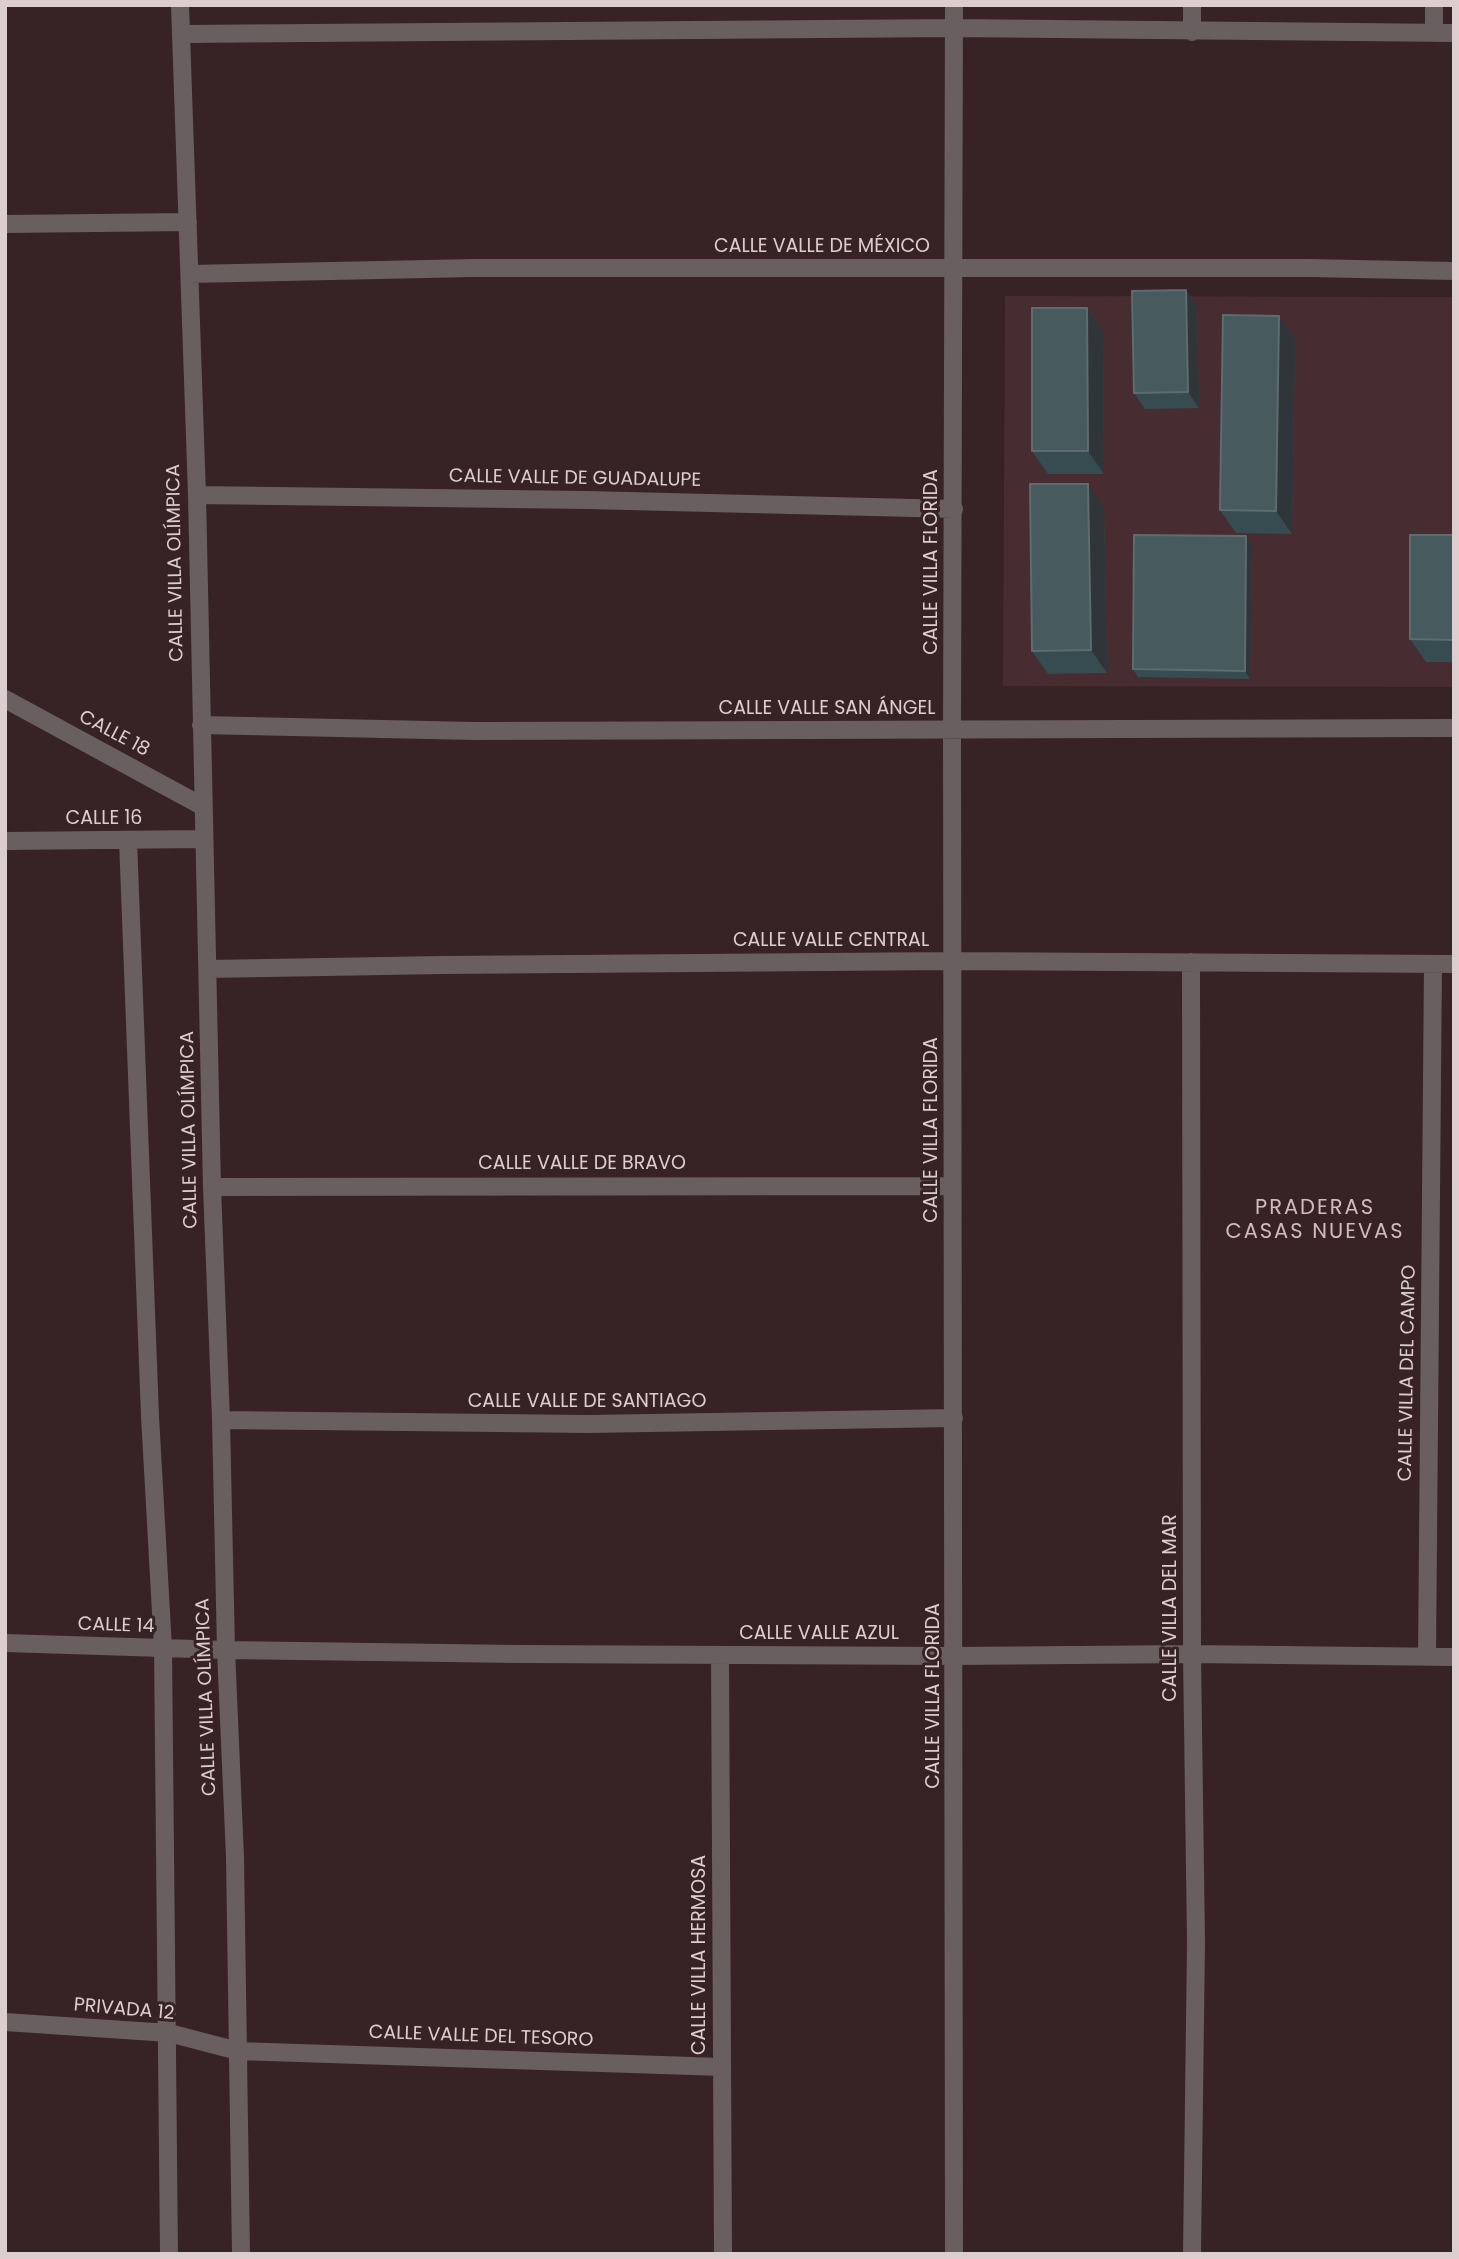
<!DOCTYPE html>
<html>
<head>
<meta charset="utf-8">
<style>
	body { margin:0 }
	#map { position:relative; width:1459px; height:2259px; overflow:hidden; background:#372225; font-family:Poppins,sans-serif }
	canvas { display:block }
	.frame { position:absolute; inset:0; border:7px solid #dccecf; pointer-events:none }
</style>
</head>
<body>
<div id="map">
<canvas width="1459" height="2259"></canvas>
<div class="frame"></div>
</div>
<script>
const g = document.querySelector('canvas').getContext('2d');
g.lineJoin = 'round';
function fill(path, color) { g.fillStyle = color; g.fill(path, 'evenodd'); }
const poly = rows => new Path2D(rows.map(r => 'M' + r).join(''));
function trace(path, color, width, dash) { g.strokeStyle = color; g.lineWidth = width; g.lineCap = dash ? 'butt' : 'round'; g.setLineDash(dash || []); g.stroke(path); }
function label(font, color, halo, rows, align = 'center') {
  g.font = font + ' Poppins,sans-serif'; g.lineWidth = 6; g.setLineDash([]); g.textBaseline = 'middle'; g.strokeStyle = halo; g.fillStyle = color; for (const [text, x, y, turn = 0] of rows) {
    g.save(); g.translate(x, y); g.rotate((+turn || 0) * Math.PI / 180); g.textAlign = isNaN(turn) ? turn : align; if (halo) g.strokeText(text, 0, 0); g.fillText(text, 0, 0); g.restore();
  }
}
const built = poly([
	[1005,296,1454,297,1454,687,1003,686]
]);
const minor = poly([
	[180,5,197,495,212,1187,221,1420,226,1650,235,1857,241,2254],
	[1434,5,1434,32],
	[1192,32,1192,5],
	[181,34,954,28,1454,33],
	[5,224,188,222],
	[190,274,473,268,1309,268,1454,271],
	[197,495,587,500,954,509],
	[5,699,202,806],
	[201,725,474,731,1454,728],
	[128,840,150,1416,163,1648,169,2254],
	[5,841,203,839],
	[1191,962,1192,1654,1196,1942,1192,2254],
	[208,969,443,965,952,961,1454,964],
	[212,1187,952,1186],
	[221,1420,589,1424,954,1418],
	[5,1643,226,1650,519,1654,955,1656,1192,1654,1454,1657],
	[720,1655,723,2254],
	[1427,1656,1433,964],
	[5,2022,169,2033,238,2051,722,2067],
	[954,2254,952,730,954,5]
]);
const wall = poly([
	[1186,290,1197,306,1199,408,1145,409,1134,393],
	[1087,308,1103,331,1104,474,1048,474,1032,451],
	[1295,339,1292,534,1236,533,1220,510],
	[1104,507,1107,673,1048,674,1032,651],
	[1454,535,1454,662,1426,662,1410,639],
	[1252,544,1250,679,1138,677,1133,669]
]);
const shadedWall = poly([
	[1186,290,1197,306,1199,408,1188,392],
	[1087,308,1103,331,1104,474,1088,451],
	[1279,316,1295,339,1292,534,1276,511],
	[1088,484,1104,507,1107,673,1091,650],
	[1246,536,1252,544,1250,679,1245,671]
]);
const building = poly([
	[1186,290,1188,392,1134,393,1132,291,1186,290],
	[1032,308,1087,308,1088,451,1032,451,1032,308],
	[1223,315,1279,316,1276,511,1220,510,1223,315],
	[1030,484,1088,484,1091,650,1032,651,1030,484],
	[1134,535,1246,536,1245,671,1133,669,1134,535],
	[1410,535,1454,535,1454,640,1410,639,1410,535]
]);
const streetNames = [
	["CALLE VALLE DE MÉXICO",822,247],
	["CALLE VALLE DE GUADALUPE",575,479,1],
	["CALLE VILLA FLORIDA",932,562,-90],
	["CALLE VILLA OLÍMPICA",176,563,-91],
	["CALLE VALLE SAN ÁNGEL",827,709],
	["CALLE 18",114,734,28],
	["CALLE 16",104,819],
	["CALLE VALLE CENTRAL",831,941],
	["CALLE VILLA OLÍMPICA",190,1130,-91],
	["CALLE VILLA FLORIDA",932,1130,-90],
	["CALLE VALLE DE BRAVO",582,1164],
	["CALLE VILLA DEL CAMPO",1408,1373,-89],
	["CALLE VALLE DE SANTIAGO",587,1402],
	["CALLE VILLA DEL MAR",1171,1608,-90],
	["CALLE 14",116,1626,2],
	["CALLE VALLE AZUL",819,1634],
	["CALLE VILLA FLORIDA",934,1696,-90],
	["CALLE VILLA OLÍMPICA",207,1697,-92],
	["CALLE VILLA HERMOSA",700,1955,-90],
	["PRIVADA 12",124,2010,5],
	["CALLE VALLE DEL TESORO",481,2037,2]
];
const neighbourhoodNames = [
	["PRADERAS",1315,1209],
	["CASAS NUEVAS",1315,1233]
];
fill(built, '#472d31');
trace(minor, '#695e60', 18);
fill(wall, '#364c50');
fill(shadedWall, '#2f3539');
fill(building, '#475a5d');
trace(building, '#5f6c6f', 2);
label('19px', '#dccecf', '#372225', streetNames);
g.letterSpacing = '2px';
label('21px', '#d5babd', '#372225', neighbourhoodNames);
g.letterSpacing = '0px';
</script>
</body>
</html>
